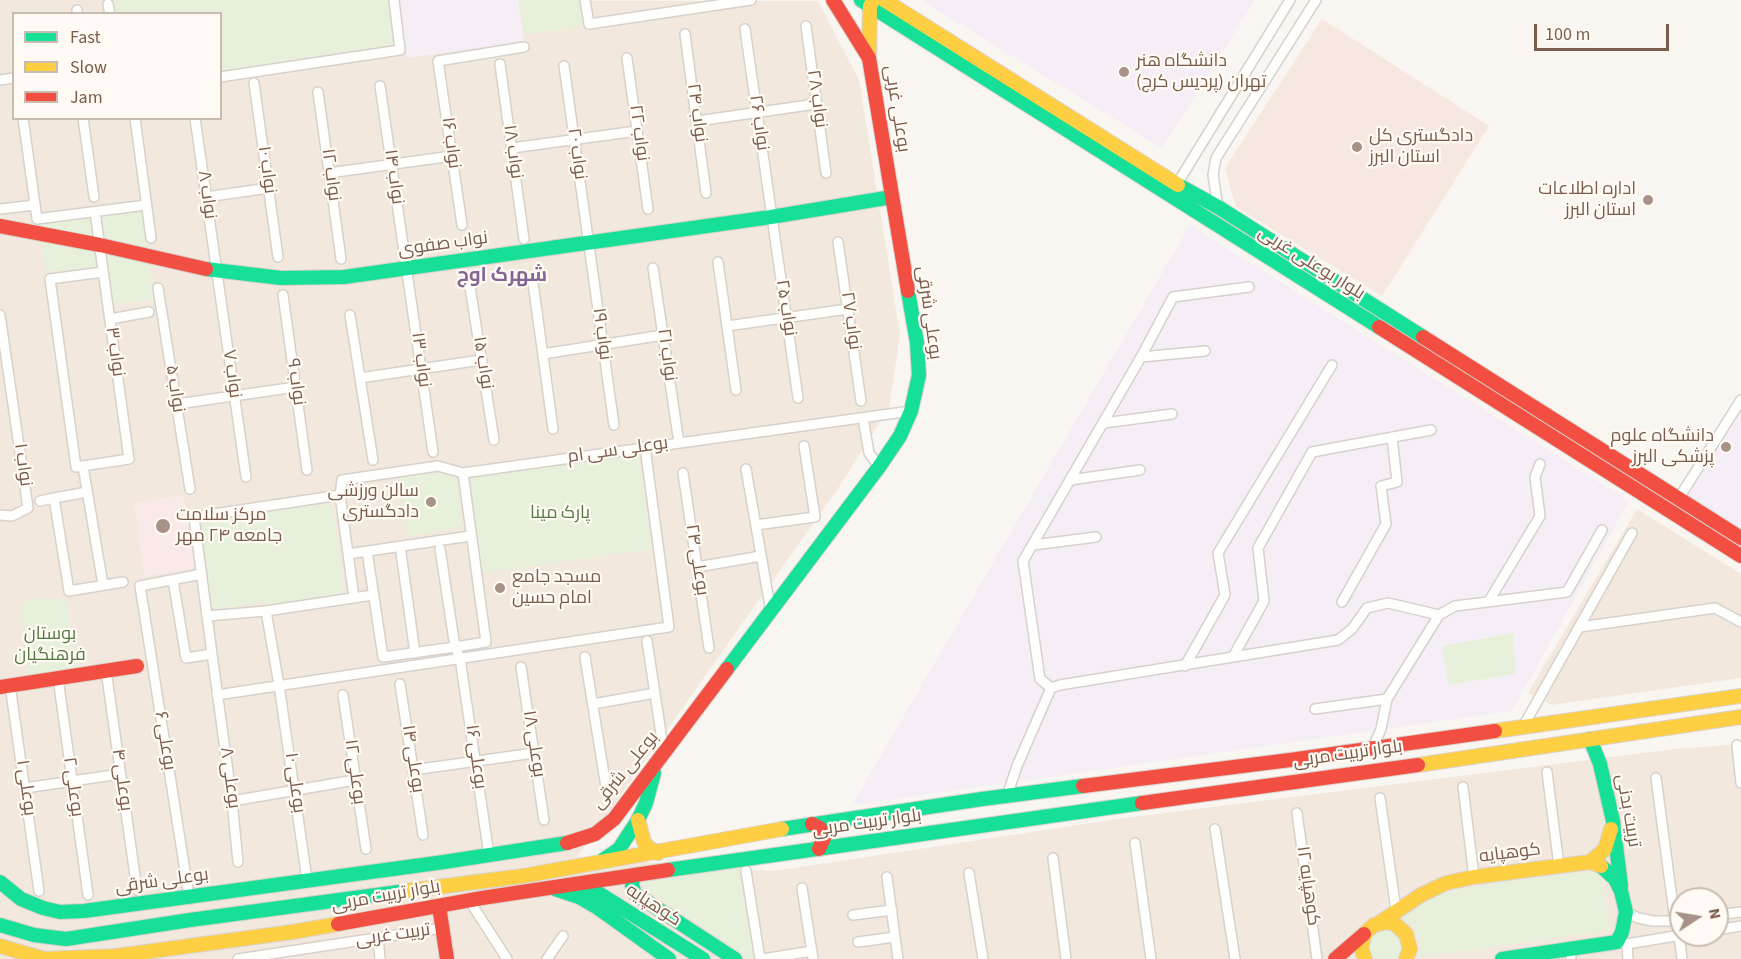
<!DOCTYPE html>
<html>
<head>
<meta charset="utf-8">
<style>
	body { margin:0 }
	#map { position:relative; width:1741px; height:959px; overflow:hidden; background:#f9f5f0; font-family:"Source Sans 3",sans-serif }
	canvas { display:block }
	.legend { position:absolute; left:12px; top:12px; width:210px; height:108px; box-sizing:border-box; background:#fffaf3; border:2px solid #cabbb1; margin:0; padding:8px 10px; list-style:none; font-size:18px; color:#7a5c4d }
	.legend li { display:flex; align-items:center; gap:12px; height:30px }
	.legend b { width:30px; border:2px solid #cabbb1 }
	.north { position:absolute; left:1669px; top:887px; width:60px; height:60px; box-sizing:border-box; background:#fffaf3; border:2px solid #cabbb1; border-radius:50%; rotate:78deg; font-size:16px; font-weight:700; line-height:24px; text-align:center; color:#7a5c4d }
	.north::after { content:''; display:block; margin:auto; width:21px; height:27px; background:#a69286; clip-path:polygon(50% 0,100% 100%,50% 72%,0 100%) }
	.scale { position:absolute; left:1534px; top:24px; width:135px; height:27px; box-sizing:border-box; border:3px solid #7a5c4d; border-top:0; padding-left:8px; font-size:18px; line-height:21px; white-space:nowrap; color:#7a5c4d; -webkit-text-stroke:4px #fffaf3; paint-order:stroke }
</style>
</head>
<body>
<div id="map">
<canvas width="1741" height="959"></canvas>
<ul class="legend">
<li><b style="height:8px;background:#16e098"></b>Fast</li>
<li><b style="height:8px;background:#ffcf43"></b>Slow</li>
<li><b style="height:8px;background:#f24e42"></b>Jam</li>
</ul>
<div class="north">N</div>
<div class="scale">100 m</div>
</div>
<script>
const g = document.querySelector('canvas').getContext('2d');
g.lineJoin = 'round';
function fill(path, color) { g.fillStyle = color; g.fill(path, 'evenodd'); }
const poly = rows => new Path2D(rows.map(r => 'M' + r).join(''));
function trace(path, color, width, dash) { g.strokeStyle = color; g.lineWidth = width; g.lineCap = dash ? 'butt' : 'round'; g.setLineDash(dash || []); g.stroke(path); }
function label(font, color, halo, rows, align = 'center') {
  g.font = font + ' "Source Sans 3",Cairo,sans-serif'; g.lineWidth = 4.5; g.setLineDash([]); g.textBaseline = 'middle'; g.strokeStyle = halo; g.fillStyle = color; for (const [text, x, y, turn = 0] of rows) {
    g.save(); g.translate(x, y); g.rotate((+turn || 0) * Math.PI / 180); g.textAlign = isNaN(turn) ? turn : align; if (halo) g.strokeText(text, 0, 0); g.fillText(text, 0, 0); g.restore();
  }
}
const residential = poly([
	[0,0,818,1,859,80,900,335,889,408,839,487,577,857,774,871,1118,819,1675,749,1741,744,1741,959,0,959],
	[14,14,220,14,220,118,14,118],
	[1681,899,1717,899,1717,935,1681,935],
	[1637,509,1741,574,1741,678,1551,705,1528,693]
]);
const commercial = poly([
	[1322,19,1489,126,1382,296,1236,207,1225,168]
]);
const education = poly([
	[398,0,518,0,524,41,408,58],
	[921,0,1255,0,1162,148],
	[1190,225,1629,501,1512,711,852,805],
	[1741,402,1741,533,1680,493]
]);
const medical = poly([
	[184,495,195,568,144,576,134,503]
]);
const green = poly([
	[112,0,389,0,395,46,292,59,221,72,220,14,114,13],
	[519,0,581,0,584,25,525,35],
	[143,208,149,252,104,241,100,215],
	[92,216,95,239,35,224],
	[42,241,96,251,94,268,46,271],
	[104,250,149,260,154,300,113,304],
	[639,455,652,549,482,573,469,478],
	[440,471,456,477,463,527,408,536,398,476],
	[327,503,333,510,344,588,337,597,276,607,263,602,215,609,210,606,198,528,204,520],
	[37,598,66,599,78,667,30,676,20,604],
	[1513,633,1515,674,1449,685,1442,646],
	[738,865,754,959,750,959,638,884],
	[1591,872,1601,876,1610,930,1420,957,1420,939,1414,926,1401,920,1425,903,1453,890,1529,878],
	[1390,928,1400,935,1405,946,1400,959,1372,959,1368,951,1369,939,1378,930]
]);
const street = poly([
	[585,0,589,24,751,0],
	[108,4,110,14],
	[77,10,77,14],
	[806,26,826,173],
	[745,29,798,398],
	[685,34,706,193],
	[627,58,648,209],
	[500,64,524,239],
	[564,66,614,425],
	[220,77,400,50,394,0],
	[0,80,14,78],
	[254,83,278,257],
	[380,86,433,452],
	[318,92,341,259],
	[23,118,37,219,146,205],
	[83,118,94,197],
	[135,118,151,238],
	[195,118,246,477],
	[697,121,816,104],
	[512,148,637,131],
	[329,173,452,156],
	[1177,184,1290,0],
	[206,197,269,188],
	[1218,207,1213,175,1216,158,1316,0],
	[1,209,35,205],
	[95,212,129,459,76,467,50,279,103,272],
	[462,225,438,61,524,47],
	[838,242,861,401],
	[718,262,736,390],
	[653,268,679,443],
	[533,283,553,429],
	[470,287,494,440],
	[158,288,190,489],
	[283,295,307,470],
	[0,315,28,508,12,516,0,515],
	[350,315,373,460],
	[110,319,149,312],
	[727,326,848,309],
	[543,354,663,335],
	[1141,357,1205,351],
	[360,378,481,360],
	[177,404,296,387],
	[863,418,869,453,879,467],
	[1104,423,1172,414],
	[83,466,103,585],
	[746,469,771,612],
	[683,473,709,648],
	[1070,480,1140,470],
	[87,492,54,498,69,591,123,582],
	[1679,498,1741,400],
	[40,501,54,498],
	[756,525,815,517,804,446],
	[1033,545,1096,537],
	[400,546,415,653],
	[440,549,455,647,486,642,463,473],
	[367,551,383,657,455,647,460,658,489,855],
	[348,554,470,536],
	[697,567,761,556],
	[173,580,186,658,212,654,194,517,340,495],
	[354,598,340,495,342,480,438,466,463,473,911,411],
	[1489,601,1540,516,1535,477,1540,464],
	[1342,602,1386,524,1381,486,1397,482,1392,437],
	[266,611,279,685,307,880],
	[207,616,266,611,373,595],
	[1580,627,1715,608,1741,622],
	[647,641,664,753],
	[212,654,232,801,238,862],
	[585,657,607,793],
	[1233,657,1338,640,1352,629,1367,608,1388,603,1439,615],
	[1185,666,1225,595,1218,553,1332,365],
	[521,667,544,820],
	[106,670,137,890],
	[58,678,88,895],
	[400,684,423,835],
	[10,685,39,891],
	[1051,688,1040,679,1023,561,1141,357,1173,297,1249,287],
	[217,695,669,627,645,447],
	[343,695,366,849],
	[593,704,655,693],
	[1315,709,1387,699],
	[1524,725,1632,533],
	[1737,745,1741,783],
	[1373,747,1381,729,1387,699,1439,615,1455,606,1567,592,1602,530],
	[413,770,534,753],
	[1547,772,1559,866],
	[1656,778,1675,921],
	[1463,787,1474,877],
	[25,788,120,774],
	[1007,796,1017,766,1051,688,1060,685,1233,657,1264,601,1258,548,1312,452,1431,430],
	[1380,798,1396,910],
	[232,801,355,780],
	[1297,813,1317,959],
	[1215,829,1235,959],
	[1135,843,1151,959],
	[1053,858,1066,959],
	[746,871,760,959],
	[969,873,983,959],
	[887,877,898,959],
	[802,888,813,959],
	[189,896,140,586,202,574],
	[469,900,507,959],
	[1626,912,1638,918,1653,921,1679,921],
	[853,915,892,910],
	[1717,915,1741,912],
	[1717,930,1741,926],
	[1679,935,1682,959],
	[378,938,380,959],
	[858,942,895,937],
	[1617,942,1627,944,1681,935],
	[1627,944,1628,959],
	[1570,950,1571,959],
	[238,959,442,928],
	[547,959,563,936],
	[763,959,812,951]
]);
const fast = poly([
	[861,0,1379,327],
	[1178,185,1218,207,1423,337],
	[206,269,281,278,344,277,771,217,892,197],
	[727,669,879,467,900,436,911,411,919,375,917,343,908,291],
	[1590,739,1600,764,1613,821,1621,886],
	[782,829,982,799,1083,786],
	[603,860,619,849,638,820,646,803,654,773],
	[668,870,1142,803],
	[633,876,632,885,635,894,735,959],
	[0,882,21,899,43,908,60,912,84,911,444,862,567,843],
	[584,884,703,959],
	[555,889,579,897,598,908,669,959],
	[0,925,34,935,66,939,190,920,406,891],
	[1502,959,1617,942,1622,932,1626,912,1621,891,1615,879,1601,866]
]);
const slow = poly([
	[884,0,1178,185],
	[869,58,870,6,873,1],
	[1495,731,1741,696],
	[1418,765,1741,717],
	[638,820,644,842,649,848,658,853],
	[1590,862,1605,849,1611,829],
	[406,891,523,876,782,829],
	[1379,923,1421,895,1446,883,1474,877,1590,862,1601,866],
	[0,946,44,959,116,956,292,932,338,924],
	[1365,959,1361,948,1365,933,1374,925,1387,922,1395,924,1406,934,1410,949,1406,959]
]);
const jam = poly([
	[833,0,869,58,908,291],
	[0,226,100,245,206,269],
	[1379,327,1741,556],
	[1423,337,1741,538],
	[0,687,137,666],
	[1083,786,1290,760,1495,731],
	[1142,803,1418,765],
	[812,824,820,828,825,836,819,849],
	[567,843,595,834,614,819,727,669],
	[439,906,447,959],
	[338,924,482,898,668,870],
	[1335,959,1364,934]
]);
const markers = [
	[1124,72,6,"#a69286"],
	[1357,147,6,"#a69286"],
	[1648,200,6,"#a69286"],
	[1726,447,6,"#a69286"],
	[431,502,6,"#a69286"],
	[163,526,8,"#a69286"],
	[500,588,6,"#a69286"]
];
const poiNames = [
	["دانشگاه هنر",1136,62],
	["تهران (پردیس کرج)",1136,83],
	["دادگستری کل",1369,137],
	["استان البرز",1369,158],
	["اداره اطلاعات",1636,190,"right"],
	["استان البرز",1636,211,"right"],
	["دانشگاه علوم",1714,437,"right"],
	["پزشکی البرز",1714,458,"right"],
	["سالن ورزشی",419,492,"right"],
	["دادگستری",419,513,"right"],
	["مرکز سلامت",176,516],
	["جامعه ۲۴ مهر",176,537],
	["مسجد جامع",512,578],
	["امام حسین",512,599]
];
const streetNames = [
	["نواب ۲۸",816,99,82],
	["بوعلی غربی",896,109,81],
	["نواب ۲۴",696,113,82],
	["نواب ۲۶",758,123,82],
	["نواب ۲۲",638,133,82],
	["نواب ۱۶",450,143,82],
	["نواب ۱۸",512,152,82],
	["نواب ۲۰",576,154,82],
	["نواب ۱۰",266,170,82],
	["نواب ۱۲",330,175,82],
	["نواب ۱۴",393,177,82],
	["نواب ۸",206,195,82],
	["نواب صفوی",443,245,-8],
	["بلوار بوعلی غربی",1311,264,32],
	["نواب ۲۵",785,308,81],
	["بوعلی شرقی",928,313,82],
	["نواب ۲۷",850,321,82],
	["نواب ۱۹",601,334,82],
	["نواب ۳",114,352,82],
	["نواب ۲۱",666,355,82],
	["نواب ۱۳",420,360,82],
	["نواب ۱۵",482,363,81],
	["نواب ۷",231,374,82],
	["نواب ۹",295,382,82],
	["نواب ۵",174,389,81],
	["بوعلی سی ام",618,451,-8],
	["نواب ۱",22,465,82],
	["بوعلی ۲۴",696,560,81],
	["بوعلی ۶",164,741,81],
	["بوعلی ۱۸",533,744,81],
	["بلوار تربیت مربی",1348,755,-8],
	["بوعلی ۱۶",475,757,82],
	["بوعلی ۱۴",412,759,81],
	["بوعلی شرقی",626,771,-51],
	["بوعلی ۱۲",354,772,82],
	["بوعلی ۸",229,778,82],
	["بوعلی ۴",121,780,82],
	["بوعلی ۱۰",294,783,82],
	["بوعلی ۲",72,787,82],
	["بوعلی ۱",25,788,82],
	["تربیت بدنی",1627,811,80],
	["بلوار تربیت مربی",867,824,-8],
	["کوهپایه",1510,854,-7],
	["بوعلی شرقی",162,882,-8],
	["کوهپایه ۱۲",1307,886,82],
	["بلوار تربیت مربی",386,897,-10],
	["کوهپایه",653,906,33],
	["تربیت غربی",393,936,-8]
];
const parkNames = [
	["پارک مینا",560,514],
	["بوستان",50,635],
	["فرهنگیان",50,656]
];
const neighbourhoodNames = [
	["شهرک اوج",502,277]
];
fill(residential, '#f2e8de');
fill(commercial, '#f6e8e1');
fill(education, '#f6eef6');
fill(medical, '#fae9e9');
fill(green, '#e7f0db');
trace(street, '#d7d1cb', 12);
trace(fast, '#d9d2cb', 16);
trace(slow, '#d9d2cb', 16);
trace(jam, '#d9d2cb', 16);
trace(street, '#fefefd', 9);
trace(fast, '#16e098', 14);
trace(slow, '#ffcf43', 14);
trace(jam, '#f24e42', 14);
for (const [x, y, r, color] of markers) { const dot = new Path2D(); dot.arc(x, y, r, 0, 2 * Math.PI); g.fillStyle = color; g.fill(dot); trace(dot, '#fffaf3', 2); }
label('18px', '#7a5c4d', '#fffaf3', poiNames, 'left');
label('18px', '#7a5c4d', '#fffaf3', streetNames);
label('18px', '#537a41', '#fffaf3', parkNames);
label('bold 20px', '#846695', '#fffaf3', neighbourhoodNames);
</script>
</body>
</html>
